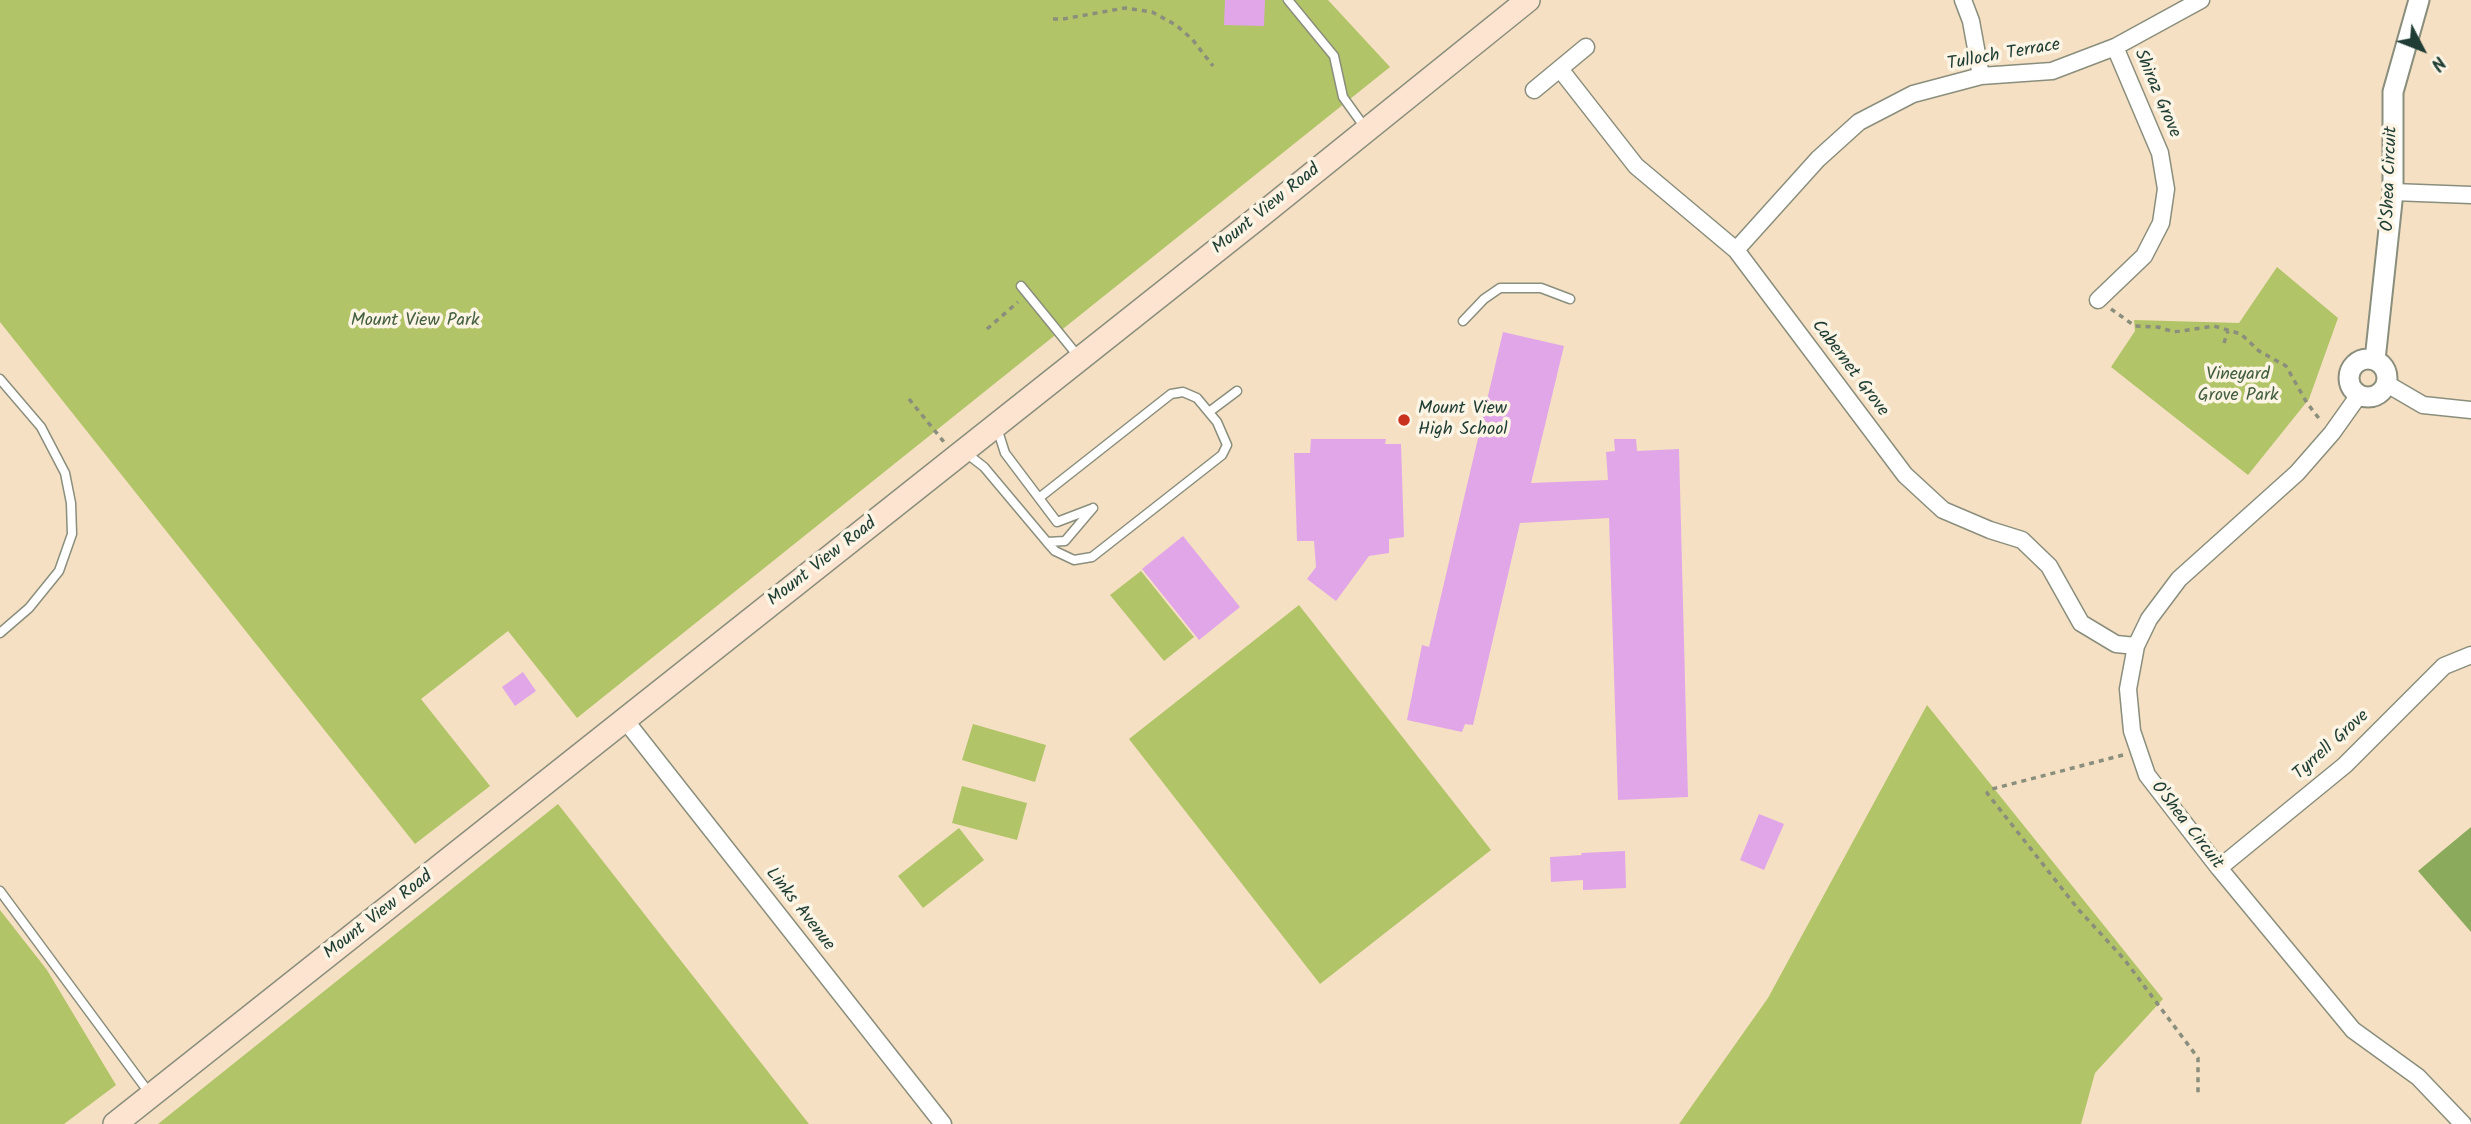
<!DOCTYPE html>
<html>
<head>
<meta charset="utf-8">
<style>
	body { margin:0 }
	#map { position:relative; width:2471px; height:1124px; overflow:hidden; background:#f5e0c4; font-family:Kalam,sans-serif }
	canvas { display:block }
	.north { position:absolute; left:2387px; top:14px; width:70px; height:70px; -webkit-text-stroke:5px #fcf5e5; paint-order:stroke; rotate:132deg; font-size:19px; font-weight:700; line-height:28px; text-align:center; color:#1f3d34 }
	.north::after { content:''; display:block; margin:auto; width:24px; height:32px; background:#1f3d34; clip-path:polygon(50% 0,100% 100%,50% 72%,0 100%) }
</style>
</head>
<body>
<div id="map">
<canvas width="2471" height="1124"></canvas>
<div class="north">N</div>
</div>
<script>
const g = document.querySelector('canvas').getContext('2d');
g.lineJoin = 'round';
function fill(path, color) { g.fillStyle = color; g.fill(path, 'evenodd'); }
const poly = rows => new Path2D(rows.map(r => 'M' + r).join(''));
function trace(path, color, width, dash) { g.strokeStyle = color; g.lineWidth = width; g.lineCap = dash ? 'butt' : 'round'; g.setLineDash(dash || []); g.stroke(path); }
function label(font, color, halo, rows, align = 'center') {
  g.font = font + ' Kalam,sans-serif'; g.lineWidth = 7; g.setLineDash([]); g.textBaseline = 'middle'; g.strokeStyle = halo; g.fillStyle = color; for (const [text, x, y, turn = 0] of rows) {
    g.save(); g.translate(x, y); g.rotate((+turn || 0) * Math.PI / 180); g.textAlign = isNaN(turn) ? turn : align; if (halo) g.strokeText(text, 0, 0); g.fillText(text, 0, 0); g.restore();
  }
}
const green = poly([
	[0,0,1328,0,1390,67,577,718,508,631,421,699,490,786,415,844,0,322],
	[2277,267,2338,318,2309,399,2248,475,2111,367,2135,331,2134,320,2239,323],
	[1141,571,1194,637,1164,661,1110,595],
	[1299,605,1491,850,1320,984,1129,739],
	[1927,705,2163,999,2095,1073,2081,1124,1679,1124,1768,998],
	[973,724,1046,745,1035,782,962,760],
	[962,786,1027,803,1017,840,952,823],
	[558,804,809,1124,158,1124],
	[959,828,984,860,923,908,898,876],
	[0,910,47,970,116,1085,64,1124,0,1124]
]);
const forest = poly([
	[2471,827,2471,932,2418,871]
]);
const building = poly([
	[1225,0,1265,0,1264,26,1224,25],
	[1503,332,1564,346,1531,483,1608,480,1606,452,1615,451,1614,439,1636,439,1637,451,1679,449,1688,797,1618,800,1609,518,1520,523,1473,725,1465,724,1462,732,1407,720,1422,645,1429,647],
	[1311,439,1386,439,1385,444,1401,444,1404,537,1389,539,1389,553,1369,556,1336,601,1307,579,1316,567,1314,541,1297,541,1294,453,1310,453],
	[1183,536,1240,607,1199,640,1142,569],
	[523,672,536,691,515,706,502,687],
	[1759,814,1784,824,1764,870,1740,860],
	[1625,851,1626,888,1583,890,1583,880,1551,882,1550,857,1582,855,1581,853]
]);
const path = poly([
	[1053,19,1063,19,1125,8,1152,12,1176,25,1192,39,1213,66],
	[2111,309,2135,326,2158,327,2174,332,2214,326,2241,334,2259,351,2286,366,2307,403,2321,421],
	[987,329,1018,302],
	[2224,343,2228,331],
	[909,399,944,442],
	[2123,755,1992,789,1987,793,2078,909,2124,959,2198,1058,2198,1093]
]);
const service = poly([
	[1288,0,1334,56,1343,97,1366,129],
	[1021,286,1078,356],
	[1463,321,1484,299,1500,288,1541,288,1570,299],
	[0,379,41,427,65,473,71,503,72,534,59,571,29,608,0,633],
	[1209,412,1237,391],
	[997,428,1005,453,1057,522,1091,509],
	[966,453,984,467,1047,542,1065,541,1093,508],
	[1039,498,1171,394,1183,392,1197,398,1217,422,1227,445,1222,455,1092,557,1074,560,1055,551,1047,542],
	[0,891,150,1094]
]);
const minor = poly([
	[1963,0,1971,21,1981,76],
	[1560,69,1636,166,1736,250,1905,475,1943,510,1990,530,2022,540,2049,566,2081,623,2116,644,2136,646],
	[1534,90,1586,47],
	[2393,192,2471,195],
	[1736,250,1818,159,1859,122,1913,94,1981,76,2052,71,2115,47,2201,0],
	[2098,300,2144,256,2161,223,2166,189,2160,153,2115,47],
	[2387,384,2423,405,2471,410],
	[2359,395,2332,433,2297,473,2179,579,2149,619,2136,646,2128,689,2132,731,2147,775,2219,868,2353,1030,2418,1077,2463,1124],
	[625,720,943,1124],
	[2219,868,2345,765,2444,666,2471,655]
]);
const tertiary = poly([
	'2349 378a19 19 0 1 1 38 0a19 19 0 1 1-38 0Z',
	[2375,360,2393,192,2393,92,2419,0]
]);
const secondary = poly([
	[115,1124,1260,216,1528,0]
]);
const markers = [
	[1404,420,7,"#c8321e"]
];
const streetNames = [
	["Tulloch Terrace",2004,56,-10],
	["Shiraz Grove",2156,94,67],
	["O'Shea Circuit",2391,179,-88],
	["Mount View Road",1267,210,-39],
	["Cabernet Grove",1849,369,53],
	["Mount View Road",823,563,-38],
	["Tyrrell Grove",2332,746,-42],
	["O'Shea Circuit",2186,826,52],
	["Links Avenue",799,910,52],
	["Mount View Road",379,916,-38]
];
const parkNames = [
	["Mount View Park",415,322],
	["Vineyard",2238,376],
	["Grove Park",2238,397]
];
const poiNames = [
	["Mount View",1418,410],
	["High School",1418,431]
];
fill(green, '#b1c467');
fill(forest, '#8caa5c');
fill(building, '#e0a6e7');
trace(service, '#8a8e7c', 11);
trace(minor, '#8a8e7c', 19);
trace(tertiary, '#8a8e7c', 23);
trace(secondary, '#8a8e7c', 26);
trace(path, '#8a8e7c', 3.5, [5, 5]);
trace(service, '#fff', 8);
trace(minor, '#fff', 16);
trace(tertiary, '#fff', 19);
trace(secondary, '#fde4d0', 23);
for (const [x, y, r, color] of markers) { const dot = new Path2D(); dot.arc(x, y, r, 0, 2 * Math.PI); g.fillStyle = color; g.fill(dot); trace(dot, '#fcf5e5', 2.5); }
label('18px', '#1f3d34', '#fcf5e5', streetNames);
label('18px', '#445f41', '#fcf5e5', parkNames);
label('18px', '#1f3d34', '#fcf5e5', poiNames, 'left');
</script>
</body>
</html>
